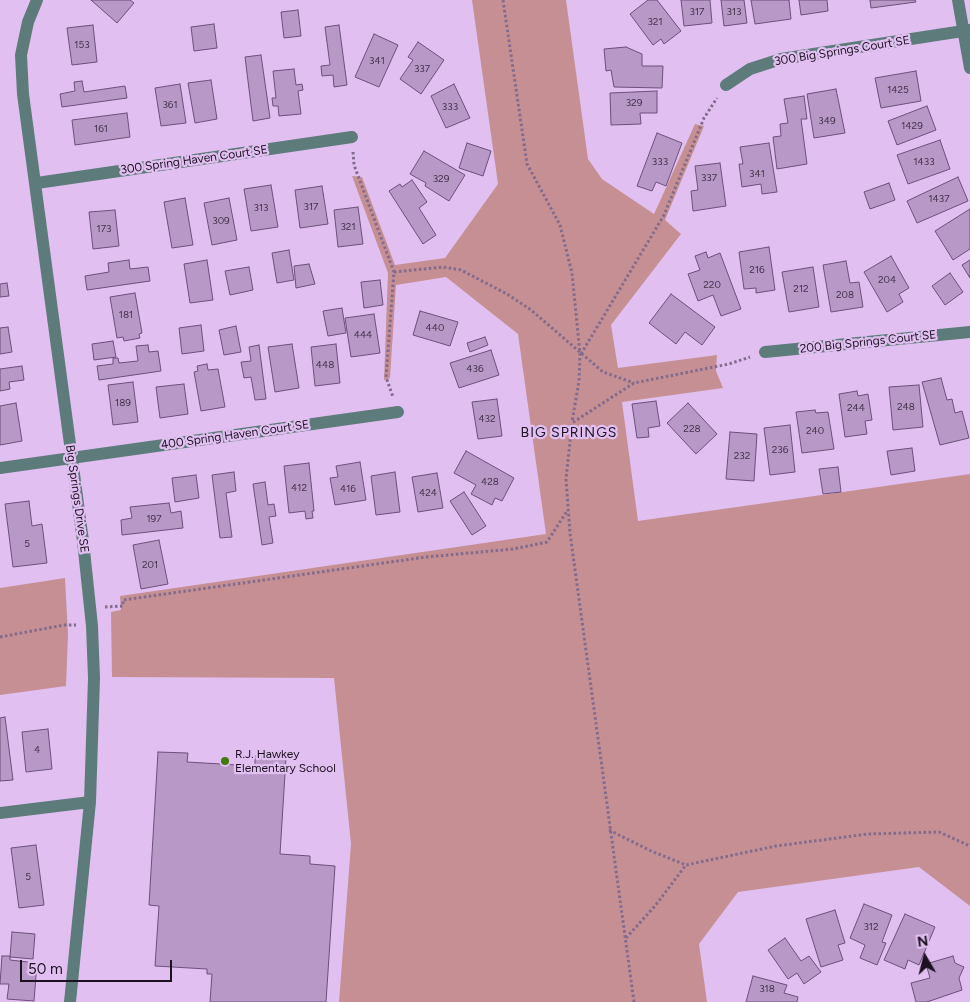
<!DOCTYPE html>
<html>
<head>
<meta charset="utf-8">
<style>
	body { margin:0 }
	#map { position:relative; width:970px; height:1002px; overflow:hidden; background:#e1c0f1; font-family:Figtree,sans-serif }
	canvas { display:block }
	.north { position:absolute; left:900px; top:932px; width:50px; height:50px; -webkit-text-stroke:4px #e1c0f1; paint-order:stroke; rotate:352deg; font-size:14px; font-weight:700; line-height:20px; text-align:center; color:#1c1021 }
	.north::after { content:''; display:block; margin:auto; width:18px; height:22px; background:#1c1021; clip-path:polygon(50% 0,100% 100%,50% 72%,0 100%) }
	.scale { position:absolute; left:20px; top:960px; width:152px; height:22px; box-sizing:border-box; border:2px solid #1c1021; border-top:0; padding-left:6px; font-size:15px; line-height:18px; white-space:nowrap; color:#1c1021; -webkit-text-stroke:4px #e1c0f1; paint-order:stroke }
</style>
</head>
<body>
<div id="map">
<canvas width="970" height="1002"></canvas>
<div class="north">N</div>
<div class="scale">50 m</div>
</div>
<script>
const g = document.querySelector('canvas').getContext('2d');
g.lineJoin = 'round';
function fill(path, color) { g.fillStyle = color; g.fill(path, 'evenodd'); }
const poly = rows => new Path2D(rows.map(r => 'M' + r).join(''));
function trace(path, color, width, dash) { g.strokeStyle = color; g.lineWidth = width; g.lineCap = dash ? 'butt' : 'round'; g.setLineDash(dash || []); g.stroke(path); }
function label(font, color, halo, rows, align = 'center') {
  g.font = font + ' Figtree,sans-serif'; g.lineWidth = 4.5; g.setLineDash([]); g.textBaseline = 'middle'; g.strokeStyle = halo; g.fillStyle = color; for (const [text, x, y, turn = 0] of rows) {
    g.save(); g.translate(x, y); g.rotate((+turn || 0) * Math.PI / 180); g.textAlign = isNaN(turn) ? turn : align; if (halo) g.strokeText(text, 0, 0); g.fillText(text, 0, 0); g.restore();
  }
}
const green = poly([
	[472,0,566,0,588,159,602,179,654,214,695,124,704,126,665,220,681,234,611,325,618,368,717,355,716,371,723,388,622,402,638,521,970,474,970,906,919,867,738,892,699,944,707,1002,339,1002,351,844,334,678,112,677,111,612,121,610,120,596,546,534,518,334,446,277,396,285,390,378,384,380,388,273,352,176,362,177,395,265,445,258,498,184],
	[65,578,68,635,66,686,0,695,0,588]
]);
const building = poly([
	[91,0,130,0,134,3,117,23,91,0],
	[648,0,657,0,681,31,664,44,661,39,653,45,630,14,648,0],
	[681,0,710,0,712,23,684,26,681,0],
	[721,0,744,0,747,23,724,26,721,0],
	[751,0,789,0,791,19,755,24,751,0],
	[799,0,827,0,828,11,801,15,799,0],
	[870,0,915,0,916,2,871,8,870,0],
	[298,10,301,36,284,38,281,12,298,10],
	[214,24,217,48,194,51,191,27,214,24],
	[93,25,97,62,72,65,67,28,93,25],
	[339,25,347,85,334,87,333,75,322,76,321,66,330,65,325,27,339,25],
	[374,34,398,45,379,87,355,77,374,34],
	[418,42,444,60,421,94,400,79,413,60,408,57,418,42],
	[626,47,642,54,642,66,663,66,662,88,614,87,611,70,606,71,604,49,626,47],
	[261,55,270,118,253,121,245,57,261,55],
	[294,69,296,85,302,84,303,90,298,91,301,114,279,116,278,106,273,106,272,98,276,98,273,71,294,69],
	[916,71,921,101,881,108,875,78,916,71],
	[211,80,217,119,195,123,188,83,211,80],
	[82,81,84,92,125,86,127,98,62,107,60,94,75,91,74,82,82,81],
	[180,84,186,123,161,126,155,88,180,84],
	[454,84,470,118,446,128,431,96,454,84],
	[836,89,845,133,814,138,807,94,836,89],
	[657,91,657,113,640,113,641,124,611,125,610,93,657,91],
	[804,96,807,119,801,119,807,164,777,169,773,137,781,136,780,124,788,123,784,99,804,96],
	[927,106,936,130,897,145,888,121,927,106],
	[127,113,130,137,75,145,72,120,127,113],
	[657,133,682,143,666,186,656,182,652,191,637,186,657,133],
	[940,140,950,169,908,184,897,155,940,140],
	[467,143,491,151,483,176,459,168,467,143],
	[769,143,777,192,762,194,761,184,742,187,739,164,743,164,740,147,769,143],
	[424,151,465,175,449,201,425,186,426,183,410,174,424,151],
	[720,163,726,206,693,211,691,191,698,190,695,166,720,163],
	[958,177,968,201,917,223,907,201,958,177],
	[412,180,427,202,419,208,436,235,423,244,389,191,400,184,402,187,412,180],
	[889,183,895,200,870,209,864,192,889,183],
	[271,185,278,227,251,231,244,189,271,185],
	[322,186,328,224,300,228,295,190,322,186],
	[185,198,193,245,172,248,164,202,185,198],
	[229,198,237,240,212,245,204,203,229,198],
	[358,207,363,244,338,247,334,210,358,207],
	[970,209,970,249,953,260,935,231,970,209],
	[115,210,119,246,93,249,89,212,115,210],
	[769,247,775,290,756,293,756,288,744,289,739,252,769,247],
	[289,250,294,280,277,283,272,253,289,250],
	[706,252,708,258,720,253,741,309,721,316,713,295,698,301,688,274,700,270,695,256,706,252],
	[891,256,909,288,899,294,903,302,887,312,864,272,891,256],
	[129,260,130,269,148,267,150,281,87,290,85,276,109,272,108,263,129,260],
	[207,260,213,300,190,303,184,264,207,260],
	[970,260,970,278,962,265,970,260],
	[846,261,850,283,859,282,863,307,831,312,823,265,846,261],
	[309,264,315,284,296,288,294,266,309,264],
	[249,267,253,290,230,295,225,271,249,267],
	[813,267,819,307,789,312,782,272,813,267],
	[950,273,963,292,945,305,932,286,950,273],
	[380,280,383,305,364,308,361,282,380,280],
	[7,283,9,296,0,297,0,284,7,283],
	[135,293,142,333,139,334,140,338,124,341,123,337,117,338,110,297,135,293],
	[671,294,715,327,702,345,685,332,676,344,649,323,671,294],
	[342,308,346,333,328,336,323,311,342,308],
	[420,311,458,322,450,346,413,335,420,311],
	[374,314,380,353,351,357,345,318,374,314],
	[201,325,204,351,182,354,179,328,201,325],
	[236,326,241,352,224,355,219,330,236,326],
	[8,327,12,352,0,354,0,328,8,327],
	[485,337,488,345,470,352,467,343,485,337],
	[113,341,116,357,94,360,92,344,113,341],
	[292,344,299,388,275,392,268,347,292,344],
	[336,344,340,383,315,386,311,347,336,344],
	[148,345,149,352,158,351,161,371,99,380,97,366,113,364,113,358,118,358,119,363,138,361,136,346,148,345],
	[259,345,266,399,255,400,251,377,244,378,241,362,251,361,249,347,259,345],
	[491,350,499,375,459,388,450,363,491,350],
	[207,364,208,370,218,369,225,407,201,411,194,372,198,371,197,366,207,364],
	[22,366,24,380,9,382,10,389,0,391,0,369,22,366],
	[941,378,947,400,952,399,955,413,962,411,969,438,940,445,922,382,941,378],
	[133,382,138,422,113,425,108,385,133,382],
	[184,384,188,414,160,418,156,387,184,384],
	[919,385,923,427,893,430,889,387,919,385],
	[857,391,858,396,868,394,872,420,865,421,867,434,845,437,839,394,857,391],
	[497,399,502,436,478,439,472,402,497,399],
	[656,401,660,426,648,428,649,437,637,438,632,404,656,401],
	[16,403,22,441,0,445,0,406,16,403],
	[688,403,717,434,696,454,667,423,688,403],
	[815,410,816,413,828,412,834,449,802,453,796,412,815,410],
	[790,425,795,472,770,475,764,428,790,425],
	[730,432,757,434,754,481,726,479,730,432],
	[912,448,915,471,891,475,887,451,912,448],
	[466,451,514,478,502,501,495,498,492,505,471,494,476,485,454,473,466,451],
	[360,462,366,500,335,505,330,478,338,477,336,466,360,462],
	[309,463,314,511,312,511,313,518,306,519,305,511,289,513,284,466,309,463],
	[838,467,841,492,823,494,819,469,838,467],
	[234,472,236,491,226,493,232,537,220,538,212,475,234,472],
	[395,472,400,512,376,515,371,476,395,472],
	[437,473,443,508,418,512,412,477,437,473],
	[196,475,199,498,175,502,172,478,196,475],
	[265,482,268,505,274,504,276,516,269,517,273,543,262,545,253,484,265,482],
	[464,492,486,526,472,535,450,501,464,492],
	[29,501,32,526,42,524,47,563,13,567,5,504,29,501],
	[169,503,171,513,181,511,183,528,122,535,121,520,132,518,130,507,169,503],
	[159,540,168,584,141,589,133,545,159,540],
	[5,717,13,780,0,781,0,718,5,717],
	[48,729,52,769,26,772,22,732,48,729],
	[158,752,188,753,187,762,255,766,255,756,286,758,280,854,310,856,310,864,335,866,326,1002,210,1002,212,974,207,974,207,969,155,966,159,906,149,905,158,752],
	[36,845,44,905,19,908,11,848,36,845],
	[864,904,892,915,882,942,886,943,877,965,860,958,865,945,850,938,864,904],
	[835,910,845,943,838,945,843,960,821,967,806,919,835,910],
	[905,914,935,927,919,965,908,960,905,969,884,960,905,914],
	[12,932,35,934,33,959,10,957,12,932],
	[785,938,801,961,809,956,821,972,804,984,797,973,788,979,768,950,785,938],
	[2,956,10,956,10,960,37,963,34,1001,7,999,9,984,0,984,2,956],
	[953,956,955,963,964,967,959,978,962,990,927,1002,916,1002,911,983,930,978,926,964,953,956],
	[753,976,787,985,784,993,798,997,797,1002,746,1002,753,976]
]);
const path = poly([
	[503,0,527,164,560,225,572,273,580,354,579,381,572,422],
	[353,152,354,165,394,272,386,377,393,397],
	[394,272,443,267,461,270,507,294,531,310,603,372,634,383],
	[581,354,664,215,704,118,717,98],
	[105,607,123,606,123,600,426,557,513,549,547,542,567,511],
	[0,637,64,625,76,625],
	[609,830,651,851,686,865,776,846,868,834,939,832,970,846],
	[626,938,655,906,686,865],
	[634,1002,570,533,566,479,572,423,634,383,729,364,750,357]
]);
const minor = poly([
	[37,0,28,22,21,55,23,94,83,541,92,626,94,678,90,802,70,1002],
	[958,0,970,68],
	[726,85,750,69,781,59,970,30],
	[37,183,352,137],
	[765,352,970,332],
	[0,468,398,412],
	[0,813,90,802]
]);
const markers = [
	[225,761,5,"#42790b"]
];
const numberNames = [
	["317",697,12],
	["313",734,12],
	["321",655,22],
	["153",82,45],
	["341",377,61],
	["337",422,69],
	["1425",898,90],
	["329",634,103],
	["361",170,105],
	["333",450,107],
	["349",827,121],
	["1429",912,126],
	["161",101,129],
	["333",660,162],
	["1433",924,162],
	["341",757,174],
	["337",709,178],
	["329",441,179],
	["1437",939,199],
	["317",311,207],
	["313",261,208],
	["309",221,221],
	["321",348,227],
	["173",104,229],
	["216",757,270],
	["204",887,280],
	["220",712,285],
	["212",801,289],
	["208",845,295],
	["181",126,315],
	["440",435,328],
	["444",363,335],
	["448",325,365],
	["436",475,369],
	["189",123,403],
	["248",906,407],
	["244",856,408],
	["432",487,419],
	["228",692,429],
	["240",815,431],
	["236",780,450],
	["232",742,456],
	["428",490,482],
	["412",299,488],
	["416",348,489],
	["424",428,493],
	["197",154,519],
	["5",27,544],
	["201",150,565],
	["4",37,750],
	["5",28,877],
	["312",871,927],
	["318",767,989]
];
const streetNames = [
	["300 Big Springs Court SE",842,51,-9],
	["300 Spring Haven Court SE",194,160,-8],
	["200 Big Springs Court SE",868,342,-6],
	["400 Spring Haven Court SE",235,435,-8],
	["Big Springs Drive SE",77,499,82]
];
const poiNames = [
	["R.J. Hawkey",235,754],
	["Elementary School",235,768]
];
const neighbourhoodNames = [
	["BIG SPRINGS",569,433]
];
fill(green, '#c68f93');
fill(building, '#b898c7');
trace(building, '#6c4f7a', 1);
trace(path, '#826b8d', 3, [2.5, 2.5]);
trace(minor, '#5e7b7b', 12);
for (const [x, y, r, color] of markers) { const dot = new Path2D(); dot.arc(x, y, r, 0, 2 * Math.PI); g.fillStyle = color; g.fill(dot); trace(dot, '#e1c0f1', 2); }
label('10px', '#43324a', null, numberNames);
label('12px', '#1c1021', '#e1c0f1', streetNames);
label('12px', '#1c1021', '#e1c0f1', poiNames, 'left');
g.letterSpacing = '1px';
label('14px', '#1c1021', '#e1c0f1', neighbourhoodNames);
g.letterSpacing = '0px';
</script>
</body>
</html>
